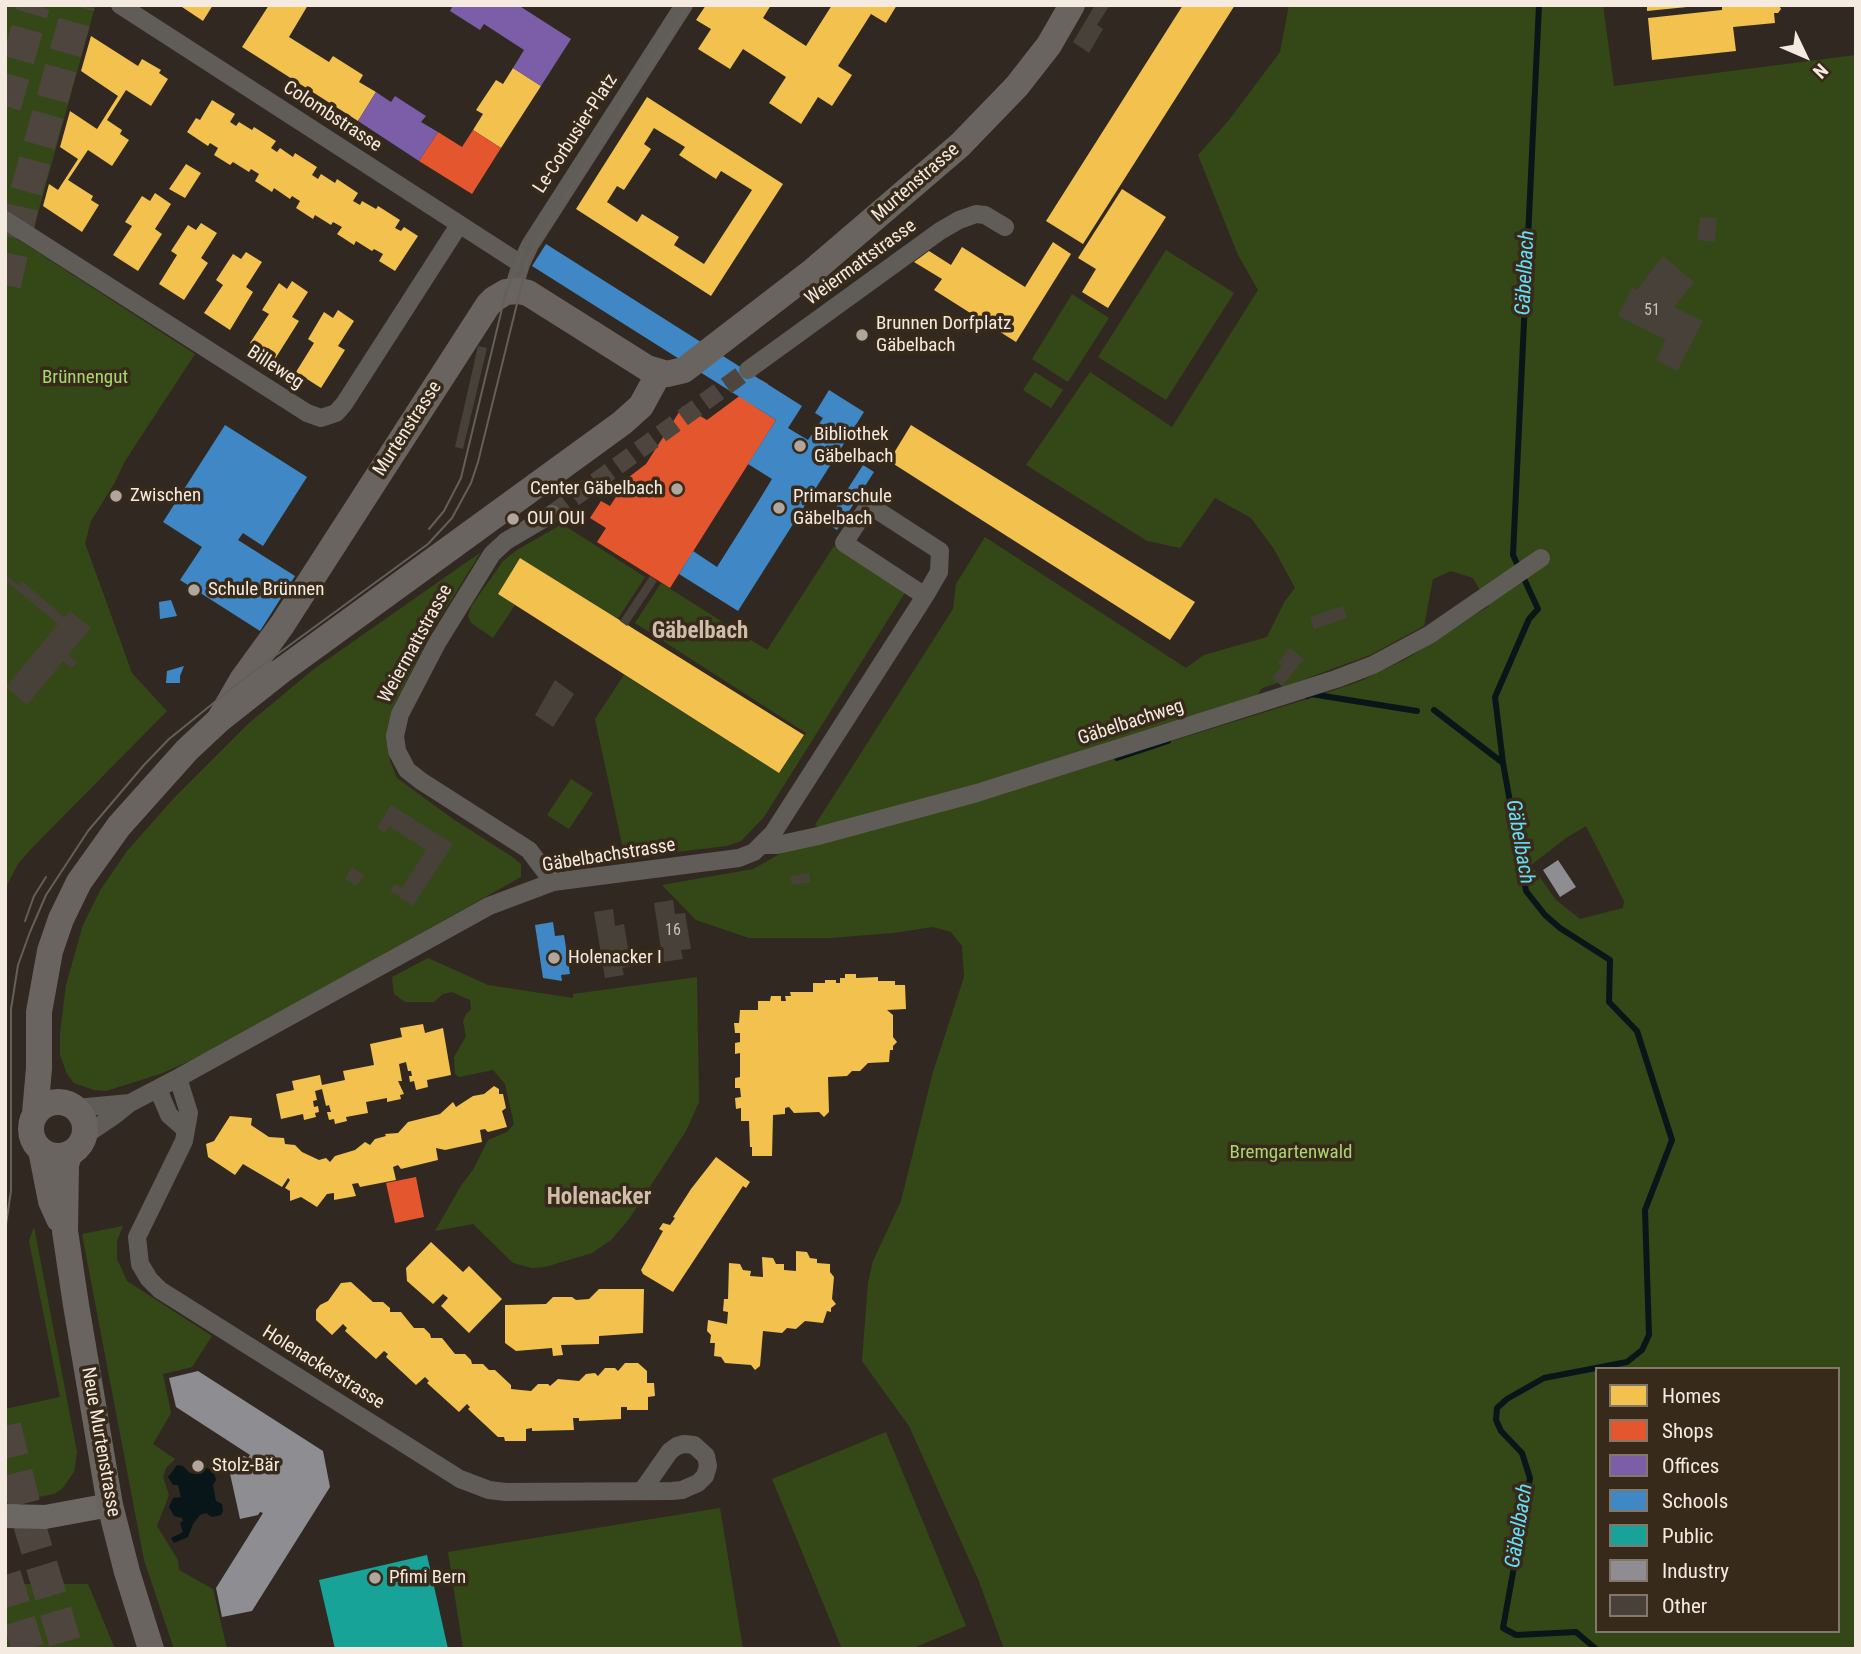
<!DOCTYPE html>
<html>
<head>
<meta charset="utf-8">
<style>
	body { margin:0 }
	#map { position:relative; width:1861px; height:1654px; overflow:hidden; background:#312921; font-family:"Roboto Condensed",sans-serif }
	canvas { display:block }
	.frame { position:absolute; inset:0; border:7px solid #f4eae0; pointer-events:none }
	.legend { position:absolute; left:1595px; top:1367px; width:245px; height:266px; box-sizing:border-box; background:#382a1a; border:2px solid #837769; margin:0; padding:9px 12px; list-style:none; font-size:21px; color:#f4eae0 }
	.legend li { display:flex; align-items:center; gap:14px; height:35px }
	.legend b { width:35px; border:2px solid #837769 }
	.north { position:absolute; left:1770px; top:21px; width:70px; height:70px; -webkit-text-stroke:5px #382a1a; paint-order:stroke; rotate:134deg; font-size:19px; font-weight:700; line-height:28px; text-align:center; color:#f4eae0 }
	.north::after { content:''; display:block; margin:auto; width:24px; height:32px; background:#f4eae0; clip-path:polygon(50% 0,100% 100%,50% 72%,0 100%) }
</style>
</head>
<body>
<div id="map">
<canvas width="1861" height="1654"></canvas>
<div class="frame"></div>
<ul class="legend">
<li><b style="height:19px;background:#f2c14e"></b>Homes</li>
<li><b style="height:19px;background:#e4572e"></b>Shops</li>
<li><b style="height:19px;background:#7b5ea7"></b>Offices</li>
<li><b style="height:19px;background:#3f88c5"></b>Schools</li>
<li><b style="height:19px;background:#17a398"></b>Public</li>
<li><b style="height:19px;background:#8d8d92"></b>Industry</li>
<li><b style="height:19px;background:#47413a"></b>Other</li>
</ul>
<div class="north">N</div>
</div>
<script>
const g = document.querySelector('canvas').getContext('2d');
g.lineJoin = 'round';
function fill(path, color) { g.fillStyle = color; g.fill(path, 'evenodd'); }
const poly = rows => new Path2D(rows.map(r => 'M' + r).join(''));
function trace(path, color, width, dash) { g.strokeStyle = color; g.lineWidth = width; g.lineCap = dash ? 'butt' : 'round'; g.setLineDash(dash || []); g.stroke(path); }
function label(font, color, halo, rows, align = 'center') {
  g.font = font + ' "Roboto Condensed",sans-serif'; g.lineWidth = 7; g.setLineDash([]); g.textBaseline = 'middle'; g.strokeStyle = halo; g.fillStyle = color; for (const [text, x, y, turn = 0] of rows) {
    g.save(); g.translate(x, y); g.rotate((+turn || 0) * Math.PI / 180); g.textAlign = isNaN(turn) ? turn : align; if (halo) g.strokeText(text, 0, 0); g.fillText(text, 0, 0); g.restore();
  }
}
const green = poly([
	[5,5,92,5,95,7,33,231,5,213],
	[1289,5,1603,5,1614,86,1856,55,1856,1649,1004,1649,978,1579,909,1426,862,1361,868,1283,873,1261,901,1201,933,1072,964,977,962,946,951,932,933,927,893,933,830,938,749,938,696,920,662,885,753,869,785,851,976,802,1317,696,1361,681,1408,658,1489,606,1473,578,1451,571,1433,579,1424,626,1370,655,1283,687,1278,683,1262,688,1255,698,1006,778,820,829,815,825,953,609,956,584,985,537,1186,668,1204,655,1267,637,1285,601,1295,588,1274,549,1251,518,1215,498,1180,548,1147,541,1026,465,1090,372,1172,427,1258,290,1238,255,1198,155,1229,120,1280,52],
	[1586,826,1624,901,1623,908,1580,919,1556,900,1531,865,1566,838],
	[1597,1369,1838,1369,1838,1631,1597,1631],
	[5,231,195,354,125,461,114,484,91,521,85,543,132,673,167,711,30,850,18,864,5,889],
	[1166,250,1234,293,1166,400,1098,357],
	[1072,294,1109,318,1068,382,1032,359],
	[1035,372,1063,390,1051,408,1023,390],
	[562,524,645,577,617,620,520,558,498,594,515,605,493,638,471,623,468,616,472,605,503,561,517,550],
	[834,546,906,591,764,817,741,841,727,846,625,858,595,719,624,675,779,773,806,733,635,623,661,583,767,650],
	[481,552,432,631,392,709,387,731,390,761,397,778,453,819,514,858,521,864,521,877,203,1055,160,1074,106,1091,94,1090,74,1083,67,1074,60,1055,60,1033,66,985,83,925,101,889,127,851,174,798,249,723,314,669],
	[571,779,593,793,569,829,547,815],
	[428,958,488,985,573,998,573,994,697,977,699,1102,686,1131,629,1219,611,1240,592,1253,545,1267,532,1268,513,1263,473,1224,435,1231,462,1184,473,1170,488,1140,507,1132,514,1124,505,1084,493,1070,459,1077,455,1074,454,1057,466,1036,463,1022,466,1014,471,1010,470,1000,452,992,443,994,434,1002,405,1002,394,994,392,977],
	[123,1226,117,1241,117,1259,127,1281,212,1336,192,1367,163,1374,171,1413,153,1444,175,1459,166,1468,163,1477,169,1495,157,1526,178,1560,179,1570,213,1589,227,1649,174,1649,144,1560,82,1234],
	[34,1227,77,1452,74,1472,62,1489,54,1494,28,1499,5,1498,5,1409,60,1397,29,1241],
	[886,1432,966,1626,911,1649,842,1649,772,1479],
	[720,1508,743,1649,463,1649,448,1552],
	[5,1584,88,1584,115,1649,5,1649]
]);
const water = poly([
	[177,1465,183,1466,190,1473,196,1474,207,1468,214,1472,216,1480,213,1485,216,1501,222,1504,223,1511,221,1515,212,1517,206,1513,200,1515,193,1524,188,1537,174,1543,171,1538,183,1532,180,1523,183,1521,182,1518,174,1516,169,1507,173,1498,181,1497,178,1485,173,1485,168,1477]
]);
const homes = poly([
	[179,5,213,5,203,21],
	[269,5,308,5,289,37,329,62,333,56,363,75,359,82,376,92,358,121,242,47],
	[706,5,771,5,763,18,806,46,832,5,897,5,886,23,871,14,838,66,852,75,832,106,818,97,801,124,769,103,786,77,743,49,730,69,698,49,711,29,696,20],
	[1183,5,1235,5,1083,244,1046,221],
	[1647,5,1687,5,1687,7,1647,11],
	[1722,5,1779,5,1781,9,1778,13,1774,13,1775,23,1733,27,1736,51,1652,60,1648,18,1722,10],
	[91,36,138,66,142,59,161,70,159,73,168,79,151,106,126,90,107,120,122,130,120,134,129,140,112,166,88,150,68,180,93,196,91,200,99,205,82,232,43,206,49,184,58,190,78,159,60,147,70,111,97,129,118,96,81,71],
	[513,68,541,86,501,148,473,130,483,114,476,110,496,80,503,84],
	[647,97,783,184,711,296,576,209],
	[654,128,685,147,679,155,716,179,721,171,752,190,704,264,674,245,679,237,642,214,637,222,607,202,617,186,624,190,651,149,644,144],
	[212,100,235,114,230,122,236,126,239,122,252,130,254,127,276,141,271,148,277,152,280,148,293,157,295,153,317,167,312,175,318,179,321,174,335,183,337,179,358,193,353,201,360,205,362,201,376,209,378,206,400,220,395,228,401,231,404,227,418,236,395,271,379,261,383,254,374,249,372,251,356,241,354,245,337,234,342,227,333,222,331,225,315,215,313,219,296,208,300,201,292,196,290,199,274,188,272,192,255,181,259,174,251,169,249,172,233,162,230,165,214,155,218,148,210,143,208,146,187,132,196,118,200,120],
	[186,164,201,173,185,198,169,189],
	[1122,189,1166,217,1108,308,1082,292,1096,269,1078,258],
	[155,193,171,204,155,229,162,234,138,271,113,255,132,226,125,222,142,196,150,201],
	[201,223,217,233,201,258,208,263,184,300,159,284,177,255,171,251,188,225,196,230],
	[1053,242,1071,254,1016,342,934,290,942,279,914,262,929,251,951,265,962,247,1025,287],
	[246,252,262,262,246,287,253,292,230,330,204,313,223,285,216,280,233,254,241,259],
	[292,281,308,292,292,317,299,321,275,359,250,343,269,314,262,310,279,283,287,289],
	[338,310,354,321,338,346,345,350,321,388,296,372,314,343,308,339,324,312,333,318],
	[911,425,1195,602,1170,640,889,461],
	[520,558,804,735,779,773,498,594],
	[845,974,856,974,856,978,878,977,878,981,895,981,895,985,905,985,906,1009,887,1010,893,1015,893,1037,897,1042,893,1046,893,1050,890,1050,889,1062,868,1063,860,1071,852,1071,847,1076,828,1077,829,1112,824,1117,819,1112,794,1113,789,1107,785,1108,785,1114,773,1115,772,1156,752,1156,752,1147,750,1147,749,1121,741,1121,741,1108,736,1109,735,1098,741,1097,740,1088,735,1088,735,1078,740,1077,740,1053,735,1054,735,1043,740,1042,740,1033,735,1033,734,1023,739,1023,740,1010,758,1010,758,1001,770,1001,771,996,781,996,781,1001,786,1001,785,996,791,996,790,992,813,992,813,983,825,983,825,980,836,980,836,983,840,983,840,978,845,978],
	[423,1024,425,1033,443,1028,451,1075,427,1080,428,1087,416,1090,414,1081,410,1082,409,1076,412,1076,411,1071,408,1071,406,1062,399,1064,402,1081,398,1081,404,1094,400,1095,401,1099,387,1102,387,1098,366,1102,368,1113,346,1117,347,1121,335,1124,334,1119,329,1120,327,1112,331,1112,329,1105,326,1106,322,1089,315,1091,317,1100,313,1101,314,1107,318,1106,319,1112,315,1113,316,1117,304,1120,303,1114,281,1119,276,1094,294,1090,292,1081,320,1075,322,1085,345,1080,343,1071,374,1065,370,1044,402,1037,400,1028],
	[494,1086,499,1089,499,1094,503,1094,506,1108,502,1111,507,1127,488,1132,485,1129,480,1130,482,1142,445,1150,436,1148,438,1160,401,1169,398,1165,393,1167,396,1180,360,1187,358,1183,352,1184,356,1196,334,1200,334,1193,327,1194,317,1207,301,1197,290,1201,290,1191,285,1188,290,1180,288,1178,282,1187,243,1164,235,1175,208,1157,206,1144,214,1141,230,1116,252,1118,251,1125,269,1137,284,1138,285,1144,295,1145,302,1152,319,1160,326,1158,330,1162,335,1156,355,1150,365,1142,370,1145,375,1139,386,1136,385,1134,398,1133,408,1122,440,1114,453,1102,456,1107,473,1096,484,1094],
	[716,1157,750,1182,746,1188,743,1186,673,1292,643,1274,641,1270,663,1231,659,1229,663,1223,670,1225,675,1218,673,1217,691,1189],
	[431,1242,463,1272,469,1266,502,1299,469,1333,441,1306,448,1298,443,1294,433,1304,407,1281,406,1268],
	[796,1251,807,1252,810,1258,817,1259,817,1263,830,1264,830,1272,834,1277,832,1299,836,1304,831,1308,831,1312,827,1311,823,1323,805,1321,796,1329,787,1328,782,1333,763,1331,760,1366,755,1370,751,1365,725,1363,721,1357,714,1356,715,1343,710,1343,711,1335,707,1331,708,1320,727,1324,728,1312,723,1311,724,1299,728,1299,729,1263,740,1264,743,1270,751,1271,750,1276,763,1277,762,1257,773,1258,776,1264,784,1264,784,1270,796,1271],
	[351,1282,373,1302,383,1302,390,1308,390,1312,401,1312,414,1328,424,1328,430,1334,431,1338,442,1338,455,1354,465,1354,471,1360,472,1364,483,1364,489,1370,495,1370,511,1385,511,1389,531,1391,538,1384,548,1384,550,1386,558,1379,579,1381,586,1374,595,1373,598,1376,605,1368,615,1368,618,1371,625,1363,638,1363,647,1371,647,1383,654,1383,655,1396,648,1397,648,1410,627,1410,627,1407,621,1407,621,1419,579,1421,579,1418,573,1418,574,1430,532,1431,532,1428,526,1429,526,1441,505,1441,504,1437,498,1437,468,1409,470,1407,467,1404,459,1412,427,1383,429,1381,425,1377,416,1385,386,1357,388,1354,384,1351,376,1359,345,1331,347,1328,343,1324,332,1335,316,1320,316,1310,320,1305,328,1301,341,1283],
	[599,1289,644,1289,643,1333,599,1336,599,1344,561,1345,563,1355,553,1356,552,1348,516,1351,505,1343,505,1305,546,1304,553,1297,572,1297,576,1300,589,1299]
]);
const shops = poly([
	[473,130,501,148,472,194,419,161,438,132,462,147],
	[761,380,768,384,754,406,776,420,670,588,597,542,606,528,590,518,601,501,610,506,629,477,646,464,683,406,707,420],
	[416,1177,424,1217,395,1223,386,1183]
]);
const offices = poly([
	[453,5,518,5,571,39,541,86,513,68,524,50,484,24,480,30,450,11],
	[376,92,391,102,395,96,426,116,421,122,438,132,419,161,358,121]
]);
const schools = poly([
	[546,244,802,406,788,428,808,440,823,418,815,413,829,390,864,412,738,611,679,574,693,551,717,567,758,502,772,479,748,464,776,420,532,266],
	[225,425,307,477,263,546,243,533,238,540,295,576,260,631,180,580,202,547,163,522],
	[863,465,874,472,837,530,826,523],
	[171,600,177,616,160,619,159,602],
	[184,666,180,676,180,683,166,683,167,671],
	[553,922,555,936,564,935,570,974,561,975,562,981,543,978,535,925]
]);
const public = poly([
	[427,1555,448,1649,335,1649,319,1580]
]);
const industry = poly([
	[1558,860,1576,887,1560,897,1543,870],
	[198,1371,323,1451,330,1487,252,1611,222,1617,216,1588,263,1513,260,1512,258,1515,240,1519,227,1460,244,1456,248,1458,250,1455,176,1407,169,1378]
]);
const stream = poly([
	[1539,5,1513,555,1538,609,1529,619,1495,697,1503,763,1526,891,1545,915,1560,928,1610,960,1609,1002,1637,1031,1672,1140,1645,1210,1649,1335,1642,1350,1627,1362,1544,1378,1507,1399,1497,1408,1496,1420,1501,1431,1522,1453,1530,1478,1503,1628,1516,1635,1576,1632,1596,1649],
	[1307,696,1311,694,1417,711],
	[1434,710,1503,763],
	[1117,758,1168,741]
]);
const building = poly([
	[1095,5,1110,5,1097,25,1103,29,1089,53,1073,42],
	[1700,217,1717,218,1715,242,1697,240],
	[1663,256,1694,282,1674,307,1703,321,1677,371,1656,360,1666,340,1618,316,1632,288,1637,290],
	[478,346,487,348,463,449,455,447],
	[5,574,19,586,23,582,64,617,70,611,91,628,68,655,77,662,75,665,72,668,63,661,27,705,6,687,58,624,5,580],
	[650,576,657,581,627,626,620,621],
	[1343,606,1347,618,1314,629,1310,617],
	[1290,648,1304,659,1282,686,1272,678,1282,666,1278,663],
	[555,680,574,694,553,727,535,715],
	[391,805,453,844,413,906,390,891,395,884,402,888,426,850,389,826,385,833,377,828],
	[352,867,364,875,356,886,345,879],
	[809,873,810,882,792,885,790,876],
	[673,900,675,914,685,913,691,949,681,950,683,959,663,962,654,903],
	[613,909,615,926,624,924,631,966,622,968,624,975,605,978,594,912]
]);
const streetTunnel = poly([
	[552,514,748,370]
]);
const highwayTunnel = poly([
	[5,106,34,5],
	[5,285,26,192,79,5],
	[5,1426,30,1527,67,1649],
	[5,1575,28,1649]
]);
const street = poly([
	[120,5,521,264],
	[5,220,307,413,321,418,336,413,344,404,459,225],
	[513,290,521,264,530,245,684,5],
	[748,370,940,231,959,220,976,214,985,215,1005,227],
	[869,505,940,551,939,572,925,596,844,543,869,505],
	[552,514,506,541,492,554,437,643,400,714,395,736,397,751,407,770,421,781,529,850,553,882],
	[762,845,777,845,818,836,977,793,1336,679,1373,665,1429,635,1541,558],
	[178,1078,189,1113,184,1141,137,1237,140,1264,149,1279,160,1290,460,1479,489,1490,506,1492,672,1491,682,1490,698,1483,705,1476,708,1466,706,1456,694,1445,684,1444,677,1446,670,1451,642,1491],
	[158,1089,169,1115,185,1129],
	[76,1108,130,1103],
	[84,1136,115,1115,130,1103,178,1078,489,906,553,882,739,858,754,852,773,833,925,596]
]);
const secondary = poly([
	[5,1516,45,1517,110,1505]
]);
const primary = poly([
	[219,720,242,680,282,625,488,305,494,299,506,292,519,291,528,293,647,368,667,374,684,370,814,270,960,145,1017,86,1049,45,1072,5],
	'31 1129a27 27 0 1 1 54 0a27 27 0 1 1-54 0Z',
	[35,1114,39,1068,39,1012,50,951,61,919,79,882,119,826,187,750,219,720,281,671,622,423,641,406,659,373],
	[41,1150,51,1201,59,1219],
	[70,1153,66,1164,65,1231,76,1305,110,1505,127,1572,151,1649]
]);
const tram = poly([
	[429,529,444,511,461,478,506,292,523,250],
	[25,921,34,896,46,877],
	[5,1231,11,1191,11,1009,18,965,30,932,46,895,88,831,144,765,169,739,242,680,428,544,452,518,471,483,478,462,528,259,541,236,689,5]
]);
const markers = [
	[862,335,7,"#b0a69d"],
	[800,446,7,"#b0a69d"],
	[677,489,7,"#b0a69d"],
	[116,496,7,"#b0a69d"],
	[779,508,7,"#b0a69d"],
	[513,519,7,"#b0a69d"],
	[194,590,7,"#b0a69d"],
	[554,958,7,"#b0a69d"],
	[198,1466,7,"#b0a69d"],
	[375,1578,7,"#b0a69d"]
];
const numberNames = [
	["51",1652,311],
	["16",673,931]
];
const streetNames = [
	["Colombstrasse",332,117,33],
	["Le-Corbusier-Platz",576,134,-57],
	["Murtenstrasse",916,183,-41],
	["Weiermattstrasse",861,263,-36],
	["Billeweg",275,368,33],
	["Murtenstrasse",408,429,-57],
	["Weiermattstrasse",416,644,-61],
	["Gäbelbachweg",1131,723,-18],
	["Gäbelbachstrasse",609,856,-9],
	["Holenackerstrasse",323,1368,32],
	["Neue Murtenstrasse",100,1442,80]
];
const poiNames = [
	["Brunnen Dorfplatz",876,324],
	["Gäbelbach",876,346],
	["Bibliothek",814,435],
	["Gäbelbach",814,457],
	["Center Gäbelbach",663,489,"right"],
	["Zwischen",130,496],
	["Primarschule",793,497],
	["Gäbelbach",793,519],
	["OUI OUI",527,519],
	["Schule Brünnen",208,590],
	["Holenacker I",568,958],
	["Stolz-Bär",212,1466],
	["Pfimi Bern",389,1578]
];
const parkNames = [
	["Brünnengut",85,378],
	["Bremgartenwald",1291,1153]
];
const waterNames = [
	["Gäbelbach",1526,273,-87],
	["Gäbelbach",1519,842,80],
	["Gäbelbach",1520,1526,-81]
];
const quarterNames = [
	["Gäbelbach",700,632],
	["Holenacker",599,1198]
];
fill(green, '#344817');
fill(water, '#091619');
fill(homes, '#f2c14e');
fill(shops, '#e4572e');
fill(offices, '#7b5ea7');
fill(schools, '#3f88c5');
fill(public, '#17a398');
fill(industry, '#8d8d92');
trace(stream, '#091619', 6);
fill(building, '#47413a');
trace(streetTunnel, '#4e463e', 18, [18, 9]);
trace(highwayTunnel, '#4e463e', 32, [32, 16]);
trace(street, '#605c58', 18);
trace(secondary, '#6b6762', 24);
trace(primary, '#69645f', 26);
trace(tram, '#645f59', 2);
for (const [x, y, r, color] of markers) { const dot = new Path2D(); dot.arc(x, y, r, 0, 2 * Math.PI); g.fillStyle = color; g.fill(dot); trace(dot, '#382a1a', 2.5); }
label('16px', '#c9c0b6', null, numberNames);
label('19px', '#f4eae0', '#382a1a', streetNames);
label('19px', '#f4eae0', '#382a1a', poiNames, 'left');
label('19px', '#a8d770', '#382a1a', parkNames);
label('italic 21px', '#67def9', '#382a1a', waterNames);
label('bold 23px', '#cfbca9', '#382a1a', quarterNames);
</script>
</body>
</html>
